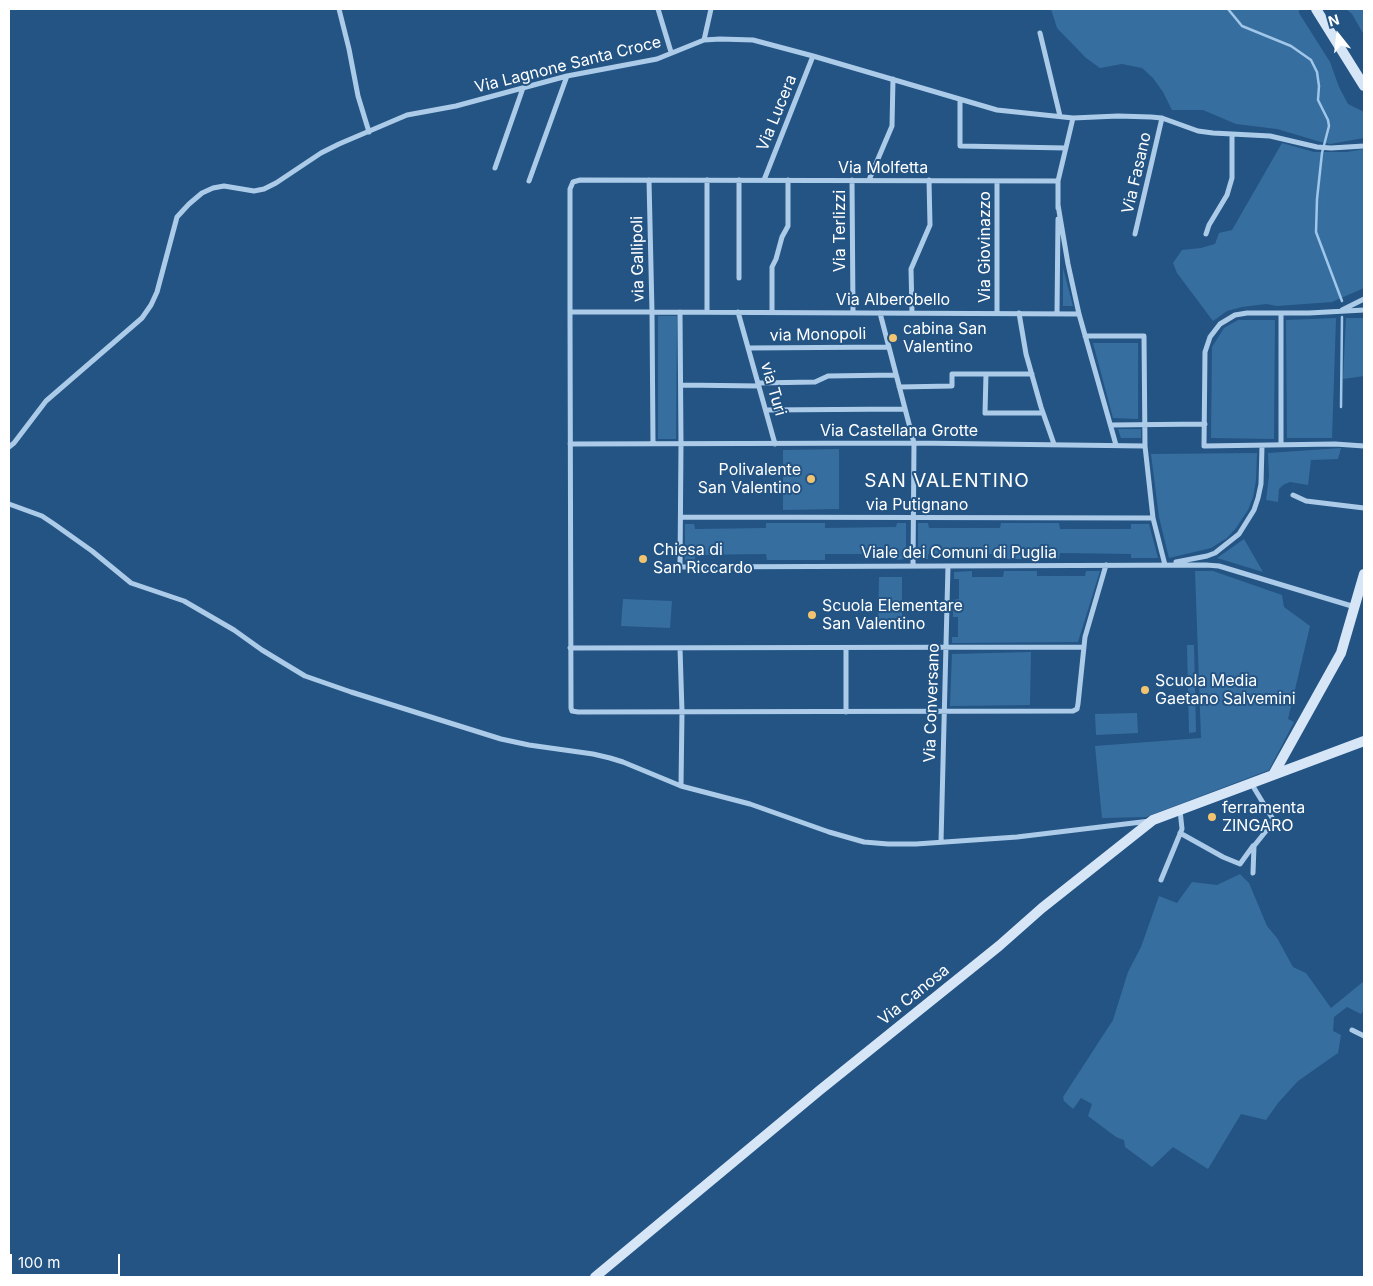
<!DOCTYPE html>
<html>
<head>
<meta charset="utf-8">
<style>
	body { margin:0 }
	#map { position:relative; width:1373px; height:1286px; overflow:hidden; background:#235484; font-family:Inter,sans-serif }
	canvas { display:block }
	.frame { position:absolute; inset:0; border:10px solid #fff; pointer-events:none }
	.north { position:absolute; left:1313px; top:10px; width:50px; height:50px; -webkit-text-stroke:4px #235484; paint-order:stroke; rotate:344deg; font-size:14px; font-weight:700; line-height:20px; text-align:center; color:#fff }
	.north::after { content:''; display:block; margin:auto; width:18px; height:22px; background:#fff; clip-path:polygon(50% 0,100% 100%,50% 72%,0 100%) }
	.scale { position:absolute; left:10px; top:1254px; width:110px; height:22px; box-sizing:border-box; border:2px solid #fff; border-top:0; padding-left:6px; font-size:15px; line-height:18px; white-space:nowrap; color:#fff; -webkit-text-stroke:4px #235484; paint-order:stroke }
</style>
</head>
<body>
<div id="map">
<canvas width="1373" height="1286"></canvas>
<div class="frame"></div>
<div class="north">N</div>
<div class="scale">100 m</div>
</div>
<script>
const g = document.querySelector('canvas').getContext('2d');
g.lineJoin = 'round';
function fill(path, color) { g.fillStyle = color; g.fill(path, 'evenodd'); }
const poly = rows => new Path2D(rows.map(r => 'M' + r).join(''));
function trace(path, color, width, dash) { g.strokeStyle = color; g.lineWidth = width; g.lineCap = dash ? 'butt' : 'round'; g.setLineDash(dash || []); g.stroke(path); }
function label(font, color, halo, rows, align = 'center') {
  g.font = font + ' Inter,sans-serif'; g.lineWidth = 4; g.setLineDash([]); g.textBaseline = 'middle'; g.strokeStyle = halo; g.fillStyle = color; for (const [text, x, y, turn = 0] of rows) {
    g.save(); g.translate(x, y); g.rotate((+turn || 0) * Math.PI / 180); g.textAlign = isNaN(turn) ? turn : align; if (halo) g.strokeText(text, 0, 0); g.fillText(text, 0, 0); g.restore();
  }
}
const green = poly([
	[1051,9,1299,9,1299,13,1330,62,1339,87,1348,104,1364,112,1364,138,1330,144,1321,142,1277,129,1236,124,1203,110,1172,110,1163,92,1153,78,1142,68,1122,64,1100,68,1086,58,1057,28],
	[1346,9,1364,9,1364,35,1352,14],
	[1282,143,1314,152,1347,152,1364,149,1364,288,1332,302,1277,306,1266,304,1242,307,1227,311,1213,321,1177,273,1173,263,1182,250,1201,248,1215,244,1219,233,1232,230],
	[1063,268,1073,306,1063,306],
	[658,316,677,316,676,439,658,439],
	[1336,318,1332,438,1287,438,1286,320],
	[1346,318,1364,318,1364,376,1343,379],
	[1238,320,1275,320,1274,439,1211,438,1212,347,1224,328],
	[1093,343,1138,343,1138,419,1113,418],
	[1118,429,1141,429,1141,438,1121,438],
	[1341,448,1338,459,1311,460,1308,485,1290,482,1283,485,1279,489,1278,502,1266,500,1269,476,1268,453],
	[839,449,839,509,783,510,783,450],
	[1257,453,1256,480,1253,497,1248,510,1236,528,1227,538,1211,548,1169,558,1159,517,1151,454],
	[766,523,825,523,825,528,896,527,897,523,906,523,906,559,897,560,897,554,825,554,825,560,767,560,766,554,695,555,695,560,685,560,685,524,694,524,695,529,766,528],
	[918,523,928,523,929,528,1000,528,1001,523,1059,523,1060,529,1131,529,1131,524,1149,524,1158,558,1131,558,1131,554,1060,553,1059,559,1001,559,1000,554,928,554,928,559,918,559],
	[1244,539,1263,572,1217,558],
	[972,571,972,577,1003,577,1004,571,1037,571,1037,576,1085,576,1086,571,1100,571,1078,642,952,643,952,637,958,637,958,617,953,617,953,600,959,599,959,579,954,579,954,572],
	[1195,571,1213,571,1282,595,1284,607,1310,626,1288,719,1294,722,1269,770,1146,817,1102,818,1095,746,1201,738],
	[879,577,902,577,902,622,878,622],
	[623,599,672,601,670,628,621,626],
	[1187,645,1194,645,1196,732,1189,733],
	[1031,652,1030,705,950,706,952,654],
	[1137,713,1138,733,1096,735,1095,714],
	[1240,874,1249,883,1267,926,1277,938,1293,967,1306,973,1331,1008,1364,981,1364,1010,1361,1014,1347,1007,1334,1017,1333,1031,1341,1035,1338,1053,1298,1081,1278,1103,1266,1120,1241,1114,1208,1169,1173,1147,1152,1167,1125,1147,1124,1140,1116,1137,1088,1116,1092,1104,1081,1098,1073,1109,1064,1101,1063,1097,1113,1020,1128,972,1141,947,1159,896,1177,903,1192,882,1217,885]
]);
const stream = poly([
	[1228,9,1242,26,1291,46,1311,60,1317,72,1319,86,1318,100,1328,120,1329,126,1322,153,1317,199,1316,232,1342,301],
	[1341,407,1342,317]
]);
const street = poly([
	[339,9,349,49,358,96,369,132],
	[658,9,671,52],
	[1040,33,1060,116],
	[704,40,711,9],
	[960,100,960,146,1066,148],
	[495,168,523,88],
	[649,180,652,312,1079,314],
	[707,180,707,312],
	[739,180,739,278],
	[764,180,813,56],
	[852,180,853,312],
	[869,180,892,126,893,79],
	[529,181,567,76],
	[997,181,997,313],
	[1058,181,580,180,573,182,570,189,570,312,571,708,572,711,578,712,1073,711,1077,709,1078,704,1085,637,1106,565],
	[1058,205,1068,264,1079,314,1116,445],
	[1058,208,1058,181,1073,118],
	[1135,234,1162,118],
	[1206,234,1209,225,1227,195,1232,178,1232,135],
	[1342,310,1364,299],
	[1364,310,1309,313,1247,313,1235,315,1220,324,1210,337,1205,352,1204,446,1335,444,1364,446],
	[570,312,652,312,653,444],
	[680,312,681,444,680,567,1206,565,1219,566,1355,607],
	[738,312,775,444],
	[772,312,772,267,776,259,782,237,788,226,788,180],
	[880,313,914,443,913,566],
	[912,313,911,269,930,225,929,180],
	[1019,313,1026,354,1041,407,1054,444],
	[1057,313,1058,219],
	[1281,313,1281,445],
	[1085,336,1144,336,1145,446,1153,518,1165,565],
	[748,348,889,347],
	[986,374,985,413,1043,413],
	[758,383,815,382,828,376,896,375],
	[681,385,759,386],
	[899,387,952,386,952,374,1032,374],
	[766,410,905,409],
	[1111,425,1205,424],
	[570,444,914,443,1145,446],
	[9,447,14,443,46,401,142,318,151,305,157,292,177,217,189,204,202,193,213,188,224,186,254,191,264,189,276,183,321,153,339,144,407,115,456,106,567,76,657,59,704,40,720,39,753,40,813,56,997,110,1073,118,1118,116,1151,117,1162,118,1198,131,1213,133,1270,136,1317,147,1331,148,1364,146],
	[1293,495,1306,501,1364,508],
	[9,504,42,516,54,524,92,551,131,583,184,601,234,630,262,650,305,676,351,692,501,739,529,745,593,754,610,758,623,762,681,786,750,804,829,832,864,842,888,844,916,844,1017,837,1150,821],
	[681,517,1153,518],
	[1176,562,1207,556,1215,553,1239,534,1254,510,1258,498,1261,484,1262,446],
	[570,648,1083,647],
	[680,648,682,712,681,786],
	[846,712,846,648],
	[1251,783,1274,821,1254,846,1253,873],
	[1180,833,1223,857,1240,864,1253,846],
	[941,842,948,566],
	[1161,880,1182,829,1180,810],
	[1352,1030,1364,1036]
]);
const secondary = poly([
	[1316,9,1364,86],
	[1273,775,1341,653,1364,574],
	[595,1277,820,1090,999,946,1042,908,1153,820,1364,741]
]);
const markers = [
	[893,338,5,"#f3c46f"],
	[811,479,5,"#f3c46f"],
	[643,559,5,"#f3c46f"],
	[812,615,5,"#f3c46f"],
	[1145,690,5,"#f3c46f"],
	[1212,817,5,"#f3c46f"]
];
const streetNames = [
	["Via Lagnone Santa Croce",568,65,-14],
	["Via Lucera",777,113,-68],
	["Via Molfetta",883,168],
	["Via Fasano",1137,173,-77],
	["Via Terlizzi",840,231,-90],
	["Via Giovinazzo",985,247,-90],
	["via Gallipoli",638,259,-91],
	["Via Alberobello",893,300],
	["via Monopoli",818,335,-1],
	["via Turi",773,389,74],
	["Via Castellana Grotte",899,431],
	["via Putignano",917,505],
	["Viale dei Comuni di Puglia",959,553],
	["Via Conversano",932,703,-88],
	["Via Canosa",914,995,-39]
];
const poiNames = [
	["cabina San",903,329],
	["Valentino",903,347],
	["Polivalente",801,470,"right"],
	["San Valentino",801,488,"right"],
	["Chiesa di",653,550],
	["San Riccardo",653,568],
	["Scuola Elementare",822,606],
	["San Valentino",822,624],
	["Scuola Media",1155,681],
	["Gaetano Salvemini",1155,699],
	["ferramenta",1222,808],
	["ZINGARO",1222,826]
];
const quarterNames = [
	["SAN VALENTINO",947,481]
];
fill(green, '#376ea0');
trace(stream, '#a0c7e9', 2.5);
trace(street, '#accbe8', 5);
trace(secondary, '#d6e6f7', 10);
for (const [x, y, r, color] of markers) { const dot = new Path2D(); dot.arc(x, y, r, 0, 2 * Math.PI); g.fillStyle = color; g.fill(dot); trace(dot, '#235484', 2); }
label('16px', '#fff', '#235484', streetNames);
label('16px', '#fff', '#235484', poiNames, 'left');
g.letterSpacing = '1px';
label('19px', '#fff', '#235484', quarterNames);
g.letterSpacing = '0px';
</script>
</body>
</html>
